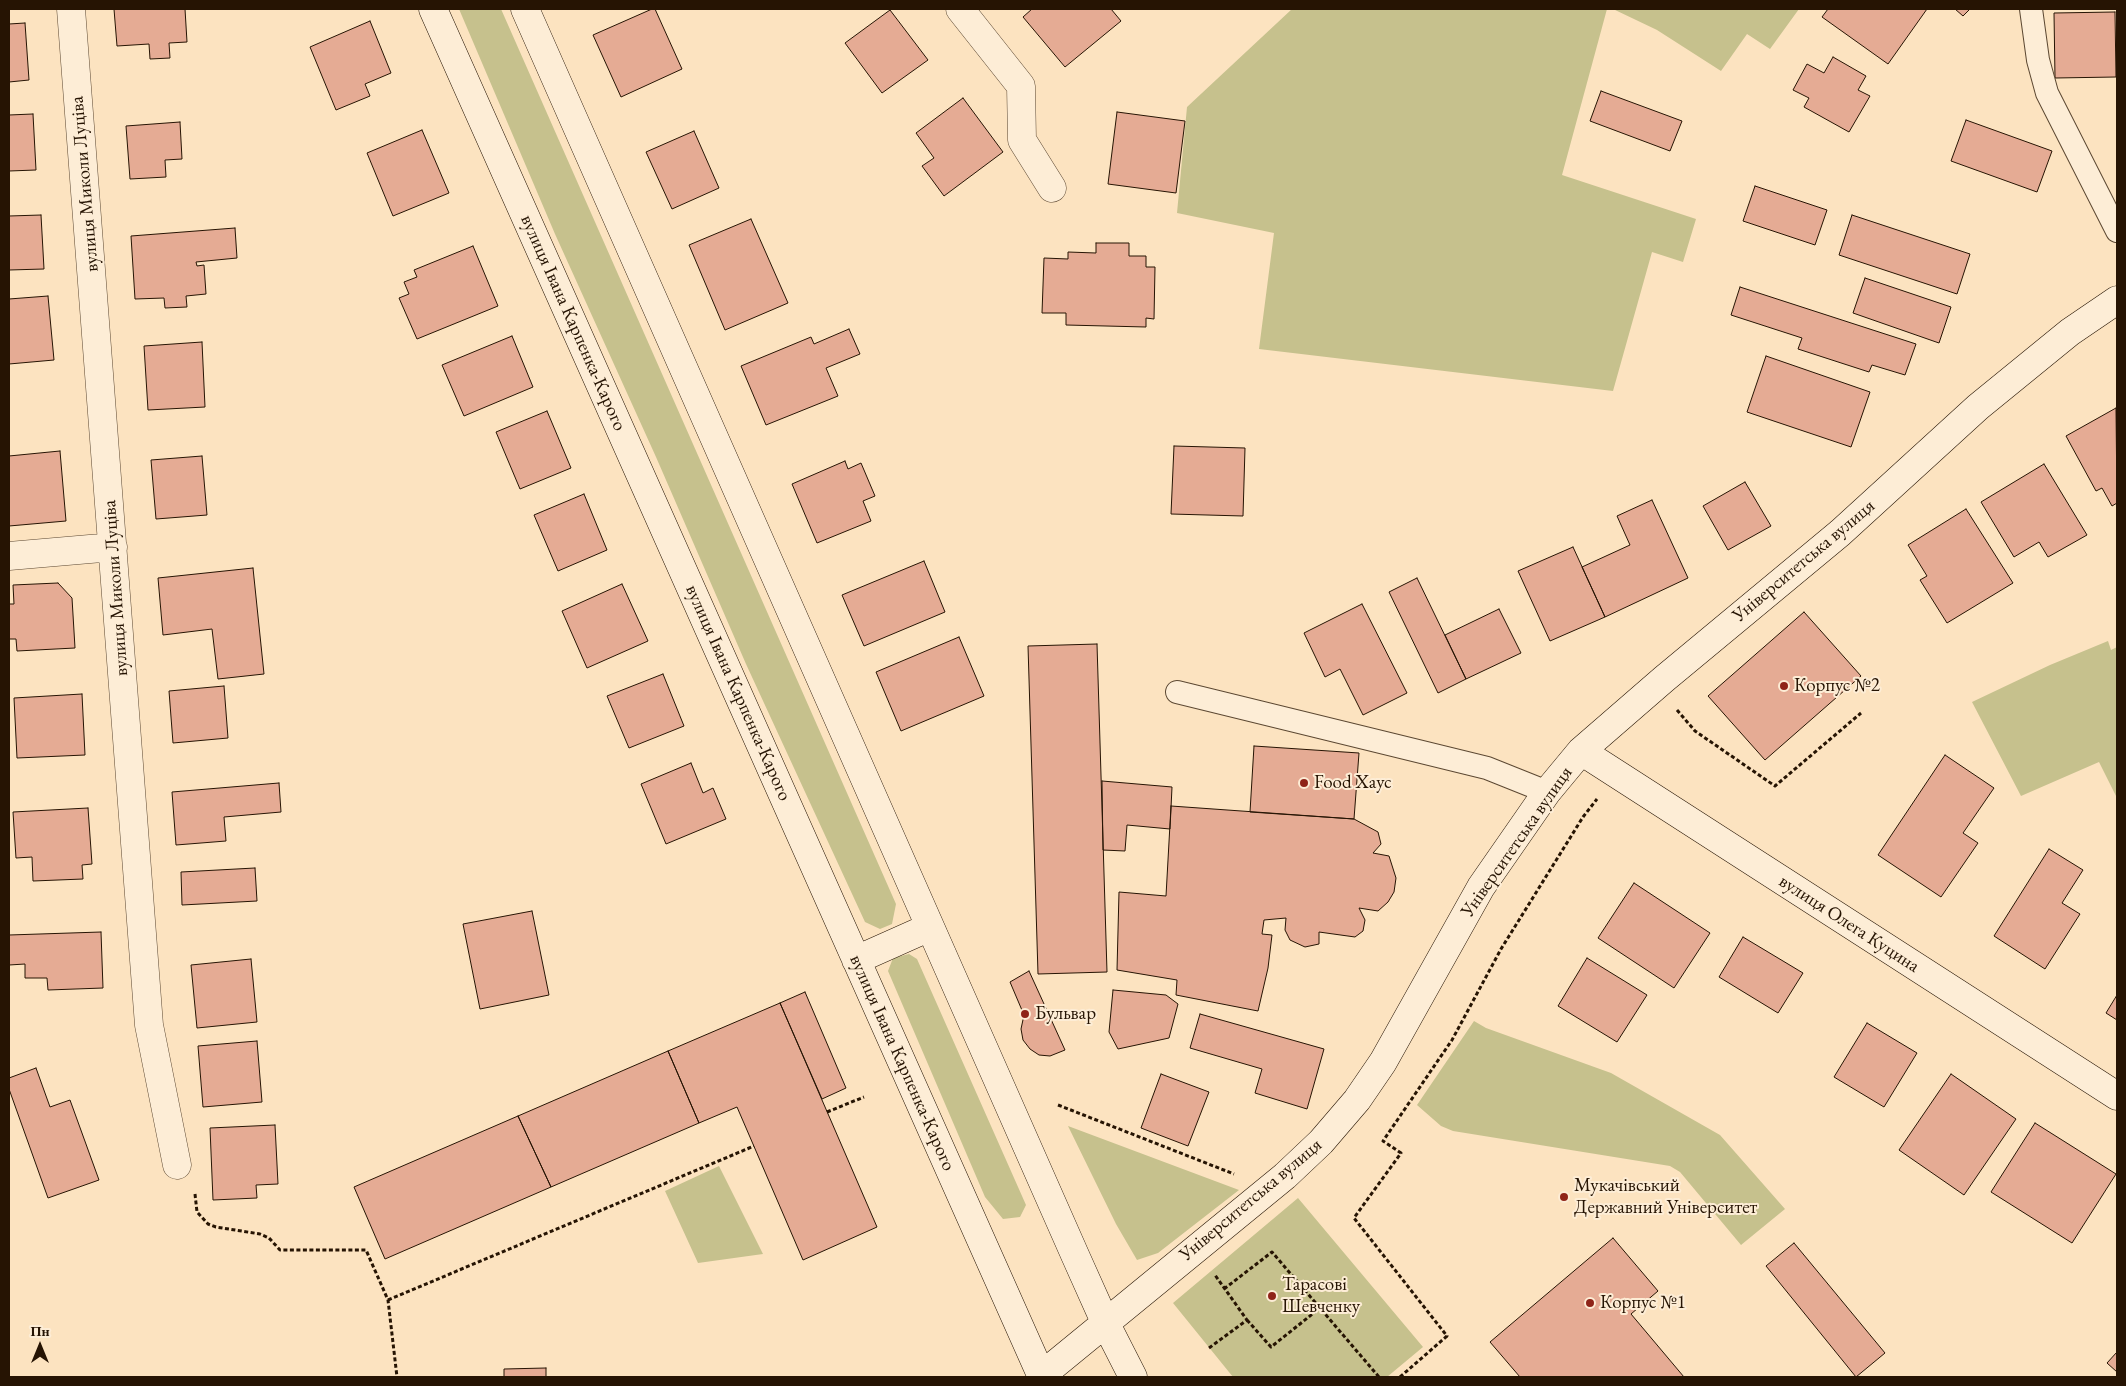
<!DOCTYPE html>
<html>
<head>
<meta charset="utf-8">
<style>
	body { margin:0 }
	#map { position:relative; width:2126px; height:1386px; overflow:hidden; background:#fce3c0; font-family:"EB Garamond",serif }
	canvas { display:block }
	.frame { position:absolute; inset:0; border:10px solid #261403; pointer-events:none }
	.north { position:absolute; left:15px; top:1321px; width:50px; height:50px; -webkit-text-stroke:4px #fdedd6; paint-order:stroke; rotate:0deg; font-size:14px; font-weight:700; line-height:20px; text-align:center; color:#261403 }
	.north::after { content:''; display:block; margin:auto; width:18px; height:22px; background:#261403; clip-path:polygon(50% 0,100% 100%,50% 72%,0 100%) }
</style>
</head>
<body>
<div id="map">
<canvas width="2126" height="1386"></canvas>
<div class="frame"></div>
<div class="north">Пн</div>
</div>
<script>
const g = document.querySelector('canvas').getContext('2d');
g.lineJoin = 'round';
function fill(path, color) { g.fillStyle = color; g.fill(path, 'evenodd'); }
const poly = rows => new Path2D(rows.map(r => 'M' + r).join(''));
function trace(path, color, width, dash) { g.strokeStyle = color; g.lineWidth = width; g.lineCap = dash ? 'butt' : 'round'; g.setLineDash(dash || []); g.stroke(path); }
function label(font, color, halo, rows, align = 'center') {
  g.font = font + ' "EB Garamond",serif'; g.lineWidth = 4; g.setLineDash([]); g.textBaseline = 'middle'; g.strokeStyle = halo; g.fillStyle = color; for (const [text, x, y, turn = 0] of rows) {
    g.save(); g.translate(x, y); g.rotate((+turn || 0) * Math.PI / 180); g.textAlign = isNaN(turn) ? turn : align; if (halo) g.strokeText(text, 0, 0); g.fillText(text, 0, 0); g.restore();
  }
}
const green = poly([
	[459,9,501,9,896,904,892,924,880,929,865,922,746,664,656,457,555,234],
	[1292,9,1607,9,1562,175,1696,219,1683,262,1652,252,1613,391,1259,349,1274,233,1177,213,1187,107],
	[1613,9,1799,9,1770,49,1747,34,1721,71,1657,30],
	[2108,641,2111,650,2117,647,2117,798,2099,762,2021,796,1972,702,2050,665],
	[909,954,917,959,1026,1205,1020,1217,1003,1219,985,1197,888,971,893,958],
	[1474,1021,1486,1028,1611,1073,1720,1135,1785,1209,1741,1245,1680,1172,1670,1166,1453,1131,1441,1126,1417,1105],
	[1068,1126,1239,1190,1158,1253,1137,1260,1116,1224],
	[719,1166,763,1254,698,1263,665,1191],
	[1298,1198,1423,1347,1387,1377,1233,1377,1173,1303]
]);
const building = poly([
	[114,9,185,9,187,42,169,43,170,58,150,59,149,44,117,46,114,9],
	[652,9,655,9,682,69,621,97,593,35,652,9],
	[1032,9,1111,9,1121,21,1065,67,1023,17,1032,9],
	[1828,9,1927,9,1888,64,1822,17,1828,9],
	[1955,9,1970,9,1963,16,1955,9],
	[890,10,928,60,882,93,845,43,890,10],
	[2115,12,2116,77,2055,78,2054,13,2115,12],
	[370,21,391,73,365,84,370,96,336,110,310,47,370,21],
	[25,23,29,80,9,82,9,24,25,23],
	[1833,57,1866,76,1858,90,1870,96,1849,132,1804,107,1809,98,1793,90,1807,64,1824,73,1833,57],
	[1601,91,1682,121,1670,151,1590,121,1601,91],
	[963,98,1003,152,944,196,922,166,934,158,916,133,963,98],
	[1117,112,1185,121,1176,193,1108,184,1117,112],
	[33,114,36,170,9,171,9,115,33,114],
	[1966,120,2052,151,2037,192,1951,161,1966,120],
	[180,122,182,159,165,160,166,177,130,179,126,126,180,122],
	[422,130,449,193,393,216,367,153,422,130],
	[694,131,719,188,672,209,646,152,694,131],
	[1755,186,1827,210,1815,245,1743,221,1755,186],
	[41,215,44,269,9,270,9,216,41,215],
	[1852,215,1970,254,1957,294,1839,255,1852,215],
	[751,219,788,303,725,330,689,245,751,219],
	[235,228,237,258,196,262,197,266,204,265,206,294,186,296,187,307,165,308,164,298,135,299,131,236,235,228],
	[1096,243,1129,243,1129,256,1146,256,1146,267,1155,267,1154,319,1146,318,1146,327,1066,325,1066,313,1042,313,1044,258,1068,259,1068,252,1096,253,1096,243],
	[473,246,498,306,417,339,399,298,409,294,404,282,417,277,414,270,473,246],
	[1865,278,1951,307,1939,343,1853,313,1865,278],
	[1740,287,1916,344,1905,375,1872,365,1869,372,1798,349,1802,338,1731,315,1740,287],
	[48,296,54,360,9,364,9,299,48,296],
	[849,329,860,354,826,368,838,396,766,425,741,366,811,337,814,344,849,329],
	[512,336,533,387,464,416,442,365,512,336],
	[202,342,205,407,148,410,144,346,202,342],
	[1766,356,1870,392,1851,447,1747,412,1766,356],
	[2116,408,2117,503,2112,506,2102,488,2096,491,2066,436,2116,408],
	[547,411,571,468,520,489,496,432,547,411],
	[1174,446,1245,448,1243,516,1171,514,1174,446],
	[60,451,66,521,9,526,9,456,60,451],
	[202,456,207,515,156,519,151,460,202,456],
	[845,461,848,469,861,463,875,496,863,501,871,521,817,543,792,484,845,461],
	[2044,464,2087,535,2048,557,2039,542,2014,557,1981,502,2044,464],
	[1745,482,1771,526,1728,550,1703,506,1745,482],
	[584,494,607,550,558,571,534,515,584,494],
	[1652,500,1688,578,1605,617,1582,567,1630,545,1617,516,1652,500],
	[1966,509,2013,583,1947,623,1920,580,1927,576,1908,545,1966,509],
	[1573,547,1605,617,1550,641,1518,571,1573,547],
	[924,561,945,612,864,646,842,595,924,561],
	[253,568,264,674,218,679,212,629,163,635,158,578,253,568],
	[1417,578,1466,679,1438,693,1389,592,1417,578],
	[58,583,72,598,75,648,17,651,16,639,9,639,9,604,14,604,13,585,58,583],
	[622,584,648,641,587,668,562,611,622,584],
	[1362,604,1407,693,1363,715,1340,669,1325,677,1304,633,1362,604],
	[1499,609,1521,653,1466,679,1445,635,1499,609],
	[1804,612,1861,676,1765,760,1708,696,1804,612],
	[959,637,984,696,901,731,876,672,959,637],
	[1097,644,1107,972,1038,974,1028,646,1097,644],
	[663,674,684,726,629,748,607,696,663,674],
	[224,686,228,738,173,743,169,691,224,686],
	[82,694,85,755,17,758,14,698,82,694],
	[1254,746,1359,753,1354,819,1250,812,1254,746],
	[1945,755,1994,788,1963,833,1978,843,1941,897,1878,855,1945,755],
	[691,763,703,793,713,788,726,819,666,844,641,784,691,763],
	[1102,781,1172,787,1170,829,1127,825,1125,851,1103,850,1102,781],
	[279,783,281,812,224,817,226,841,176,845,172,792,279,783],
	[1171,806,1354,819,1378,832,1381,844,1373,853,1389,856,1396,878,1394,892,1388,902,1378,911,1359,908,1365,920,1363,931,1355,937,1319,932,1319,944,1305,947,1290,940,1285,930,1286,918,1264,920,1262,934,1272,935,1268,968,1258,1011,1176,995,1177,980,1117,970,1119,892,1166,896,1171,806],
	[88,808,92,864,82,865,83,879,33,881,32,857,16,858,13,812,88,808],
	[2049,849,2083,870,2062,903,2080,914,2045,969,1994,936,2049,849],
	[255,868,257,901,182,905,181,872,255,868],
	[1634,883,1710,933,1674,988,1598,938,1634,883],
	[532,911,549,995,480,1009,463,924,532,911],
	[101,932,103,988,48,990,47,978,25,978,25,964,9,965,9,935,101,932],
	[1743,937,1803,973,1778,1013,1719,977,1743,937],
	[1587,958,1647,995,1617,1042,1558,1006,1587,958],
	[251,959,257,1022,197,1028,191,965,251,959],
	[1029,971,1065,1050,1050,1056,1039,1055,1030,1049,1023,1040,1021,1029,1024,1015,1010,982,1029,971],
	[1113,990,1166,995,1178,1004,1169,1038,1118,1049,1109,1032,1113,990],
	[805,992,846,1088,822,1099,780,1003,805,992],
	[2117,995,2117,1020,2106,1013,2117,995],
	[780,1003,877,1227,803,1260,737,1107,699,1123,668,1051,780,1003],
	[1200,1014,1324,1049,1307,1109,1255,1093,1262,1069,1190,1048,1200,1014],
	[1867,1023,1917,1053,1884,1107,1834,1077,1867,1023],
	[257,1041,262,1102,203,1107,198,1046,257,1041],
	[668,1051,699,1123,551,1187,518,1116,668,1051],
	[36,1068,50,1107,70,1100,99,1180,48,1198,9,1089,9,1078,36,1068],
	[1161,1074,1209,1092,1188,1146,1141,1128,1161,1074],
	[1951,1074,2016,1119,1964,1195,1899,1150,1951,1074],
	[518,1116,551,1187,385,1259,354,1187,518,1116],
	[2035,1123,2116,1174,2072,1243,1991,1192,2035,1123],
	[275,1125,278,1184,256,1185,257,1198,213,1200,210,1128,275,1125],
	[1613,1238,1658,1291,1631,1314,1684,1377,1520,1377,1490,1342,1613,1238],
	[1794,1243,1885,1353,1856,1377,1766,1266,1794,1243],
	[2117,1352,2117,1372,2107,1363,2117,1352],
	[546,1368,546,1377,504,1377,504,1369,546,1368]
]);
const path = poly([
	[1677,710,1695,731,1775,786,1861,713],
	[1058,1105,1234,1174],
	[827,1112,864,1097],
	[195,1194,197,1212,208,1224,216,1227,260,1234,269,1238,280,1250,366,1250,388,1300,397,1377],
	[1224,1289,1272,1252,1379,1377],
	[388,1300,754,1146],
	[1247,1320,1271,1347,1320,1308],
	[1209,1348,1247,1320,1215,1275],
	[1400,1377,1447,1336,1354,1218,1401,1153,1383,1141,1452,1040,1501,949,1583,817,1597,799]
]);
const service = poly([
	[2031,9,2038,60,2047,93,2117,231],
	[1177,692,1487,768,1547,792]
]);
const minor = poly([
	[71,9,149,1025,177,1165],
	[960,9,1021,86,1022,140,1052,188],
	[9,556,113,547]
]);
const secondary = poly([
	[433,9,1042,1377],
	[525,9,1075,1255,1105,1322,1133,1377],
	[1581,751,2117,1096],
	[856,960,930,927],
	[1042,1375,1285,1176,1321,1142,1357,1100,1383,1062,1481,887,1547,792,1581,751,1664,679,1840,533,1978,407,2070,332,2117,300]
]);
const markers = [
	[1784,686,5,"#8f2418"],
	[1304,783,5,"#8f2418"],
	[1025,1014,5,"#8f2418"],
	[1564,1197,5,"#8f2418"],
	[1272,1296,5,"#8f2418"],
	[1590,1303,5,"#8f2418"]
];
const streetNames = [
	["вулиця Миколи Луціва",85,184,-95],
	["вулиця Івана Карпенка-Карого",573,323,66],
	["Університетська вулиця",1804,561,-40],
	["вулиця Миколи Луціва",116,588,-94],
	["вулиця Івана Карпенка-Карого",738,693,66],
	["Університетська вулиця",1517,842,-55],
	["вулиця Олега Куцина",1849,924,33],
	["вулиця Івана Карпенка-Карого",902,1063,66],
	["Університетська вулиця",1251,1200,-40]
];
const poiNames = [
	["Корпус №2",1794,686],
	["Food Хаус",1314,783],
	["Бульвар",1035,1014],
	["Мукачівський",1574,1186],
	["Державний Університет",1574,1208],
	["Тарасові",1282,1285],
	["Шевченку",1282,1307],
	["Корпус №1",1600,1303]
];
fill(green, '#c6c18d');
fill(building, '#e5ab94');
trace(building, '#261403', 1);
trace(service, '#5c4832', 24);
trace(minor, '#5c4832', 29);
trace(secondary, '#261403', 29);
trace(path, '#261403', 3, [4, 2.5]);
trace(service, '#fdedd6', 22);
trace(minor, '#fdedd6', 28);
trace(secondary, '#fdedd6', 28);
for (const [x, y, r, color] of markers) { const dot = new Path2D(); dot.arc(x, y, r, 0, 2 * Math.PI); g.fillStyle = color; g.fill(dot); trace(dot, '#fdedd6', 2); }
label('19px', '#261403', '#fdedd6', streetNames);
label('19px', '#261403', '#fdedd6', poiNames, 'left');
</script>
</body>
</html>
